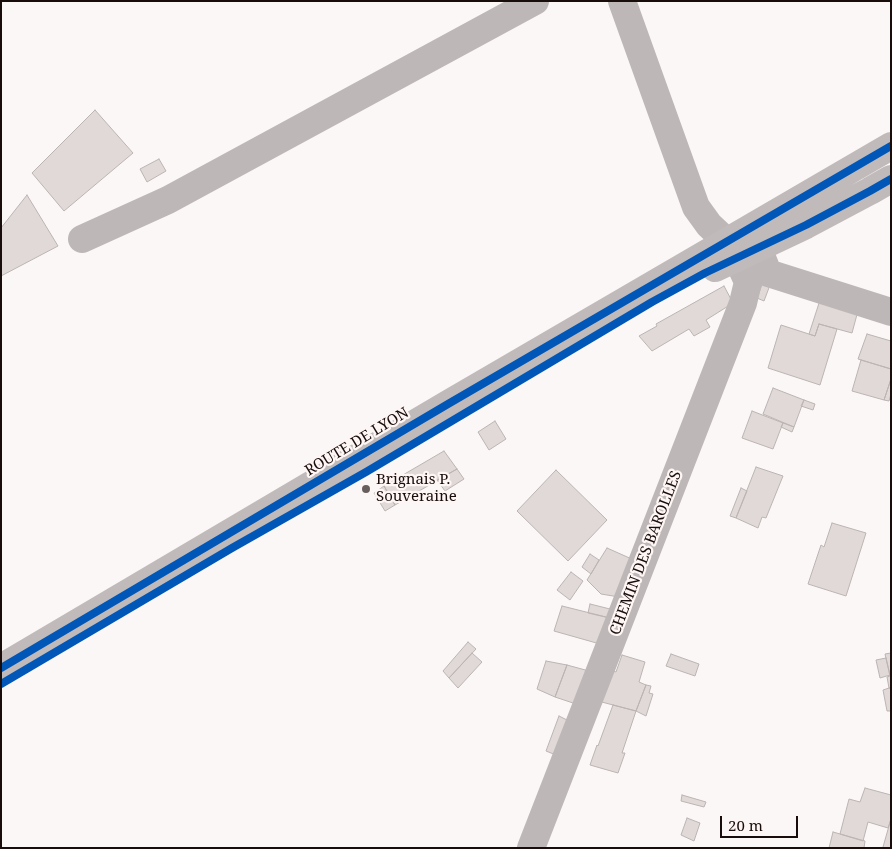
<!DOCTYPE html>
<html>
<head>
<meta charset="utf-8">
<style>
	body { margin:0 }
	#map { position:relative; width:892px; height:849px; overflow:hidden; background:#fbf7f7; font-family:"Noto Serif",serif }
	canvas { display:block }
	.frame { position:absolute; inset:0; border:2px solid #180d0b; pointer-events:none }
	.scale { position:absolute; left:720px; top:816px; width:78px; height:22px; box-sizing:border-box; border:2px solid #180d0b; border-top:0; padding-left:6px; font-size:15px; line-height:18px; white-space:nowrap; color:#180d0b; -webkit-text-stroke:4px #fdf6f5; paint-order:stroke }
</style>
</head>
<body>
<div id="map">
<canvas width="892" height="849"></canvas>
<div class="frame"></div>
<div class="scale">20 m</div>
</div>
<script>
const g = document.querySelector('canvas').getContext('2d');
g.lineJoin = 'round';
function fill(path, color) { g.fillStyle = color; g.fill(path, 'evenodd'); }
const poly = rows => new Path2D(rows.map(r => 'M' + r).join(''));
function trace(path, color, width, dash) { g.strokeStyle = color; g.lineWidth = width; g.lineCap = dash ? 'butt' : 'round'; g.setLineDash(dash || []); g.stroke(path); }
function label(font, color, halo, rows, align = 'center') {
  g.font = font + ' "Noto Serif",serif'; g.lineWidth = 4.5; g.setLineDash([]); g.textBaseline = 'middle'; g.strokeStyle = halo; g.fillStyle = color; for (const [text, x, y, turn = 0] of rows) {
    g.save(); g.translate(x, y); g.rotate((+turn || 0) * Math.PI / 180); g.textAlign = isNaN(turn) ? turn : align; if (halo) g.strokeText(text, 0, 0); g.fillText(text, 0, 0); g.restore();
  }
}
const building = poly([
	[95,110,133,153,64,211,32,173,95,110],
	[159,159,166,171,147,182,140,169,159,159],
	[27,195,58,246,1,276,1,228,27,195],
	[763,282,770,285,764,301,757,298,763,282],
	[724,286,733,303,706,320,710,327,694,336,689,329,652,351,639,336,657,326,656,324,724,286],
	[821,297,859,307,852,333,819,324,815,336,809,334,821,297],
	[819,324,837,329,820,385,768,368,781,325,815,336,819,324],
	[867,334,891,341,891,369,858,359,867,334],
	[861,360,891,369,891,379,884,400,852,391,861,360],
	[891,379,891,394,889,401,884,400,891,379],
	[773,388,804,400,794,427,763,414,773,388],
	[804,400,815,404,813,410,801,406,804,400],
	[752,411,783,423,773,449,742,438,752,411],
	[495,421,506,439,489,450,478,432,495,421],
	[783,423,794,427,792,432,781,427,783,423],
	[444,451,457,469,395,505,384,486,444,451],
	[756,467,783,476,766,518,762,517,758,528,736,518,756,467],
	[457,469,464,479,445,491,437,480,457,469],
	[556,470,607,520,568,561,517,511,556,470],
	[384,486,395,505,385,511,374,493,384,486],
	[741,488,747,491,736,518,730,516,741,488],
	[832,523,866,533,846,596,808,584,821,545,824,547,832,523],
	[607,548,634,560,619,597,601,594,587,580,607,548],
	[590,554,599,560,591,574,582,567,590,554],
	[571,572,583,581,570,600,557,590,571,572],
	[590,604,614,610,610,618,588,613,590,604],
	[562,606,610,618,600,644,554,631,562,606],
	[468,642,476,649,449,678,443,671,468,642],
	[472,653,482,662,458,688,449,678,472,653],
	[891,653,891,688,889,688,887,677,890,676,885,654,891,653],
	[671,654,699,664,695,676,666,666,671,654],
	[622,655,645,662,639,682,646,685,636,711,594,700,606,668,616,672,622,655],
	[886,658,890,675,880,678,876,660,886,658],
	[546,661,567,665,555,697,537,689,546,661],
	[567,665,589,671,576,704,555,697,567,665],
	[646,685,651,686,649,693,653,694,646,716,636,711,646,685],
	[889,688,891,688,891,711,887,711,883,690,889,688],
	[613,705,636,711,622,753,625,753,618,773,590,765,597,745,598,746,613,705],
	[559,716,569,721,556,755,546,751,559,716],
	[865,788,891,795,891,819,888,828,868,822,863,841,840,834,849,799,860,802,865,788],
	[682,795,706,802,704,807,681,801,682,795],
	[687,818,700,823,694,841,681,835,687,818],
	[891,819,891,848,885,848,883,847,891,819],
	[833,832,865,841,864,848,829,848,833,832]
]);
const minor = poly([
	[82,239,168,200,535,1],
	[758,248,768,273,891,312],
	[531,848,743,303,748,282,743,271,741,255,709,225,696,207,622,1]
]);
const major = poly([
	[715,268,806,225,870,191,891,179],
	[1,668,448,404,891,146]
]);
const cycleway = poly([
	[1,668,448,404,891,146],
	[1,684,232,548,366,472,652,302,705,273,806,225,870,191,891,179]
]);
const markers = [
	[366,489,5,"#675f5e"]
];
const streetNames = [
	["ROUTE DE LYON",357,442,-31],
	["CHEMIN DES BAROLLES",646,553,-69]
];
const poiNames = [
	["Brignais P.",376,480],
	["Souveraine",376,497]
];
fill(building, '#e1d9d8');
trace(building, '#bbb4b3', 1);
trace(minor, '#bdb8b7', 28);
trace(major, '#c0bbba', 28);
trace(cycleway, '#0057b8', 8);
for (const [x, y, r, color] of markers) { const dot = new Path2D(); dot.arc(x, y, r, 0, 2 * Math.PI); g.fillStyle = color; g.fill(dot); trace(dot, '#fdf6f5', 2); }
label('15px', '#180d0b', '#fdf6f5', streetNames);
label('15px', '#180d0b', '#fdf6f5', poiNames, 'left');
</script>
</body>
</html>
